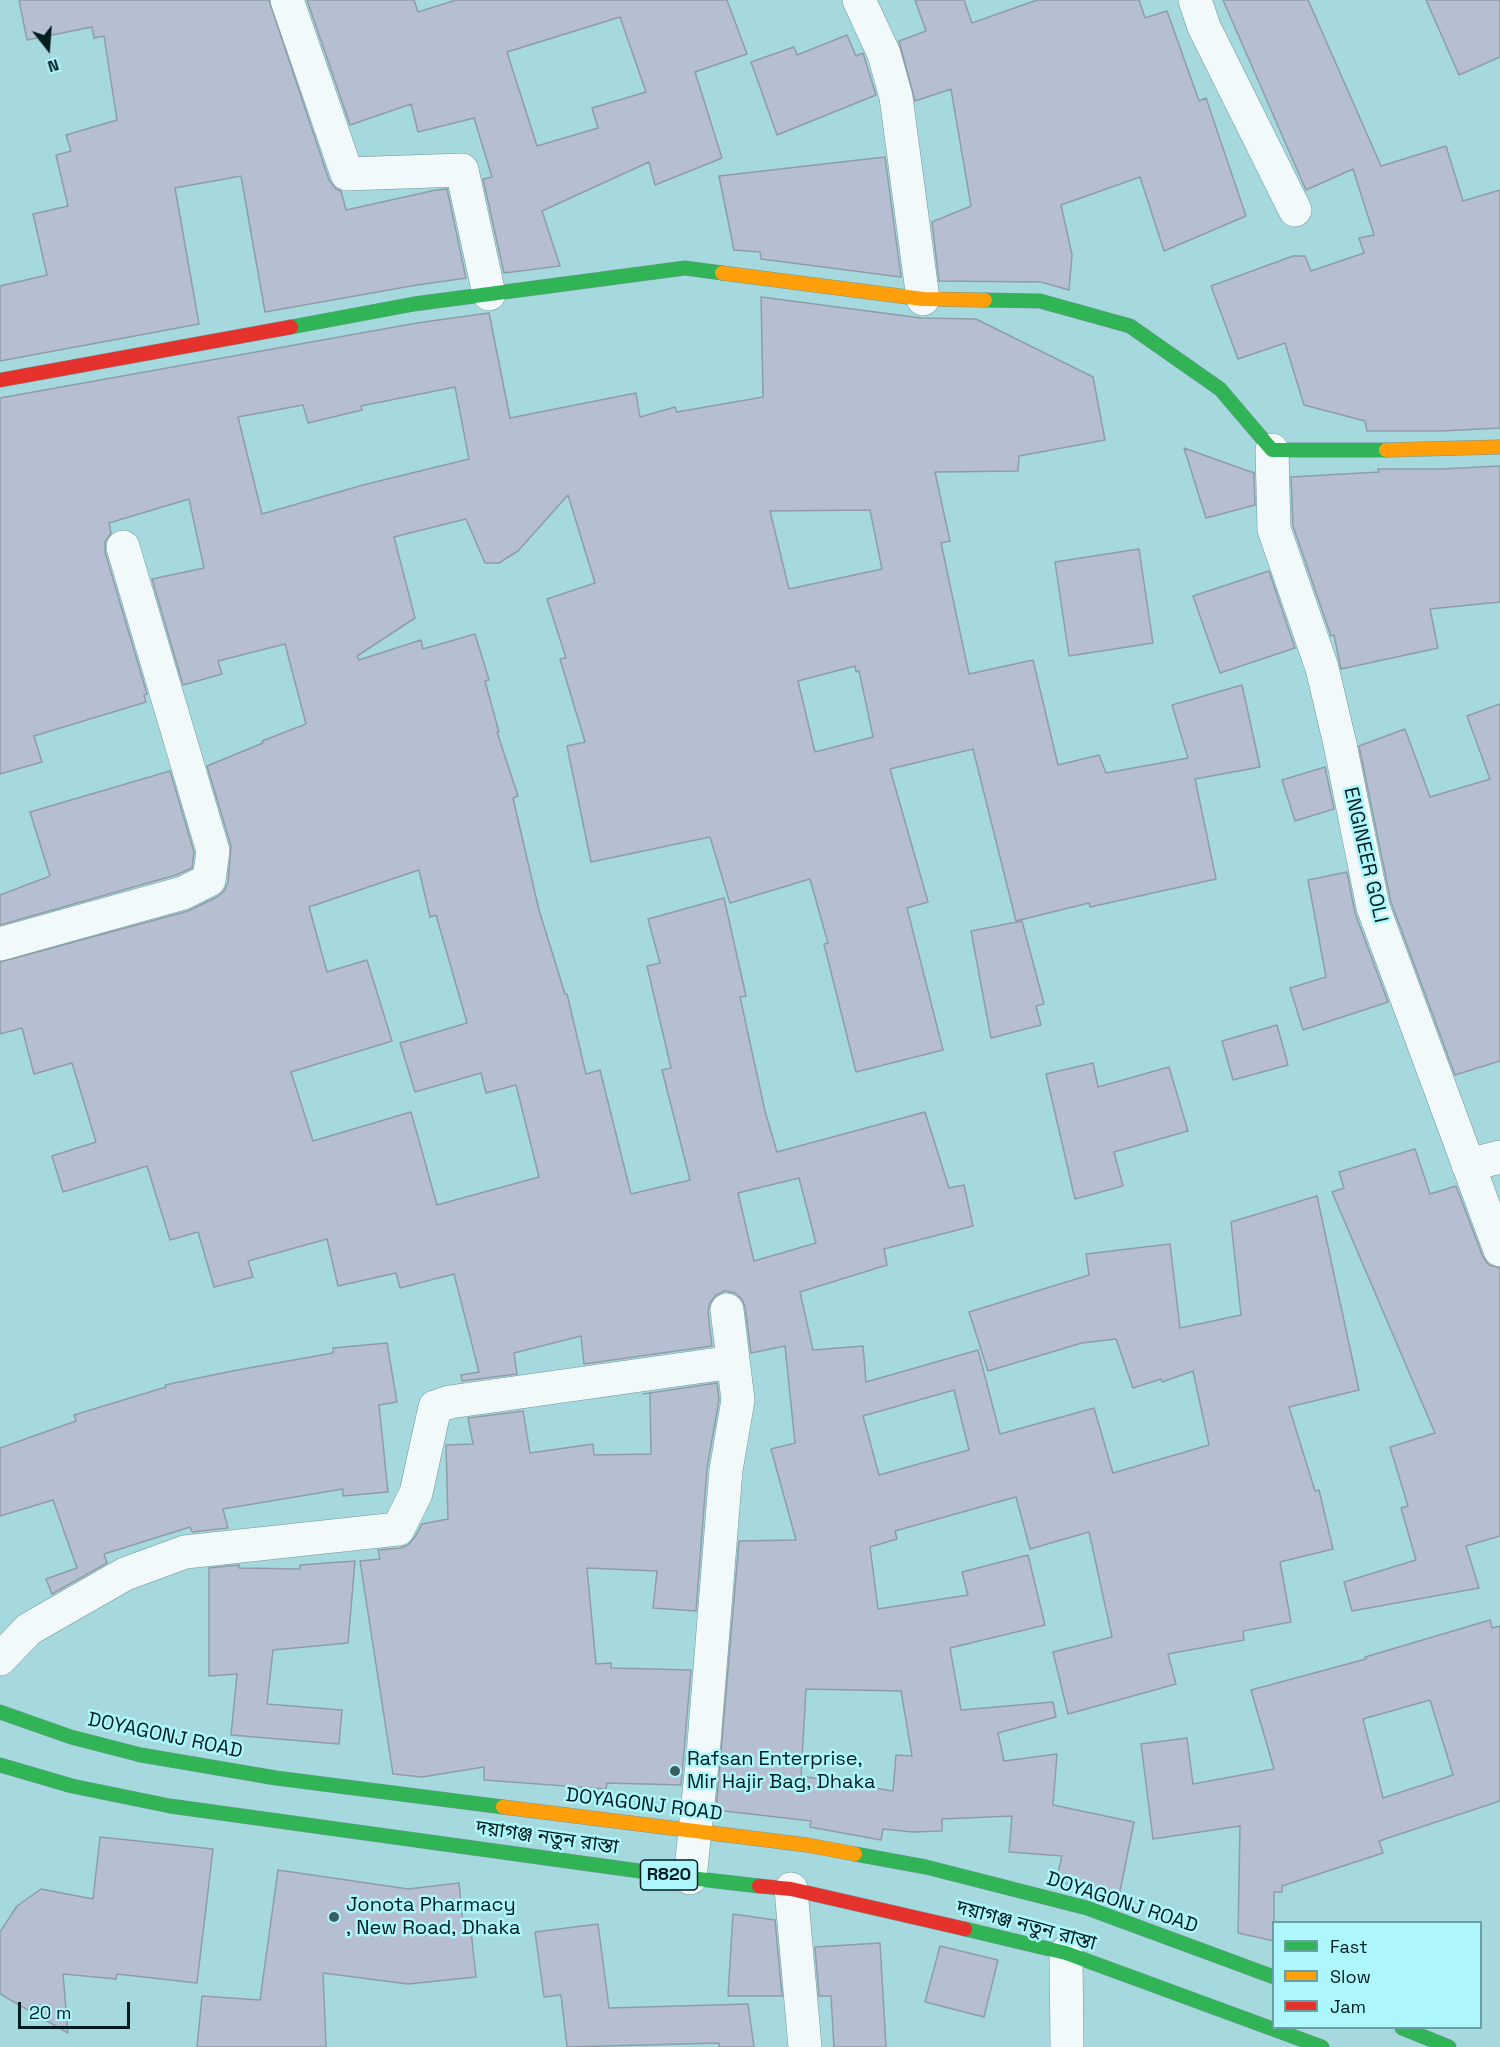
<!DOCTYPE html>
<html>
<head>
<meta charset="utf-8">
<style>
	body { margin:0 }
	#map { position:relative; width:1500px; height:2047px; overflow:hidden; background:#a5d9dd; font-family:"Space Grotesk",sans-serif }
	canvas { display:block }
	.legend { position:absolute; left:1272px; top:1921px; width:210px; height:108px; box-sizing:border-box; background:#adf7fc; border:2px solid #68a0a4; margin:0; padding:8px 10px; list-style:none; font-size:18px; color:#001d1f }
	.legend li { display:flex; align-items:center; gap:12px; height:30px }
	.legend b { width:30px; border:2px solid #68a0a4 }
	.north { position:absolute; left:18px; top:18px; width:60px; height:60px; -webkit-text-stroke:4px #adf7fc; paint-order:stroke; rotate:163deg; font-size:16px; font-weight:700; line-height:24px; text-align:center; color:#001d1f }
	.north::after { content:''; display:block; margin:auto; width:21px; height:27px; background:#001d1f; clip-path:polygon(50% 0,100% 100%,50% 72%,0 100%) }
	.scale { position:absolute; left:18px; top:2002px; width:112px; height:27px; box-sizing:border-box; border:3px solid #001d1f; border-top:0; padding-left:8px; font-size:18px; line-height:21px; white-space:nowrap; color:#001d1f; -webkit-text-stroke:4px #adf7fc; paint-order:stroke }
</style>
</head>
<body>
<div id="map">
<canvas width="1500" height="2047"></canvas>
<ul class="legend">
<li><b style="height:8px;background:#30b455"></b>Fast</li>
<li><b style="height:8px;background:#ff9f0a"></b>Slow</li>
<li><b style="height:8px;background:#e5322d"></b>Jam</li>
</ul>
<div class="north">N</div>
<div class="scale">20 m</div>
</div>
<script>
const g = document.querySelector('canvas').getContext('2d');
g.lineJoin = 'round';
function fill(path, color) { g.fillStyle = color; g.fill(path, 'evenodd'); }
const poly = rows => new Path2D(rows.map(r => 'M' + r).join(''));
function trace(path, color, width, dash) { g.strokeStyle = color; g.lineWidth = width; g.lineCap = dash ? 'butt' : 'round'; g.setLineDash(dash || []); g.stroke(path); }
function label(font, color, halo, rows, align = 'center') {
  g.font = font + ' "Space Grotesk","Noto Sans Bengali",sans-serif'; g.lineWidth = 5; g.setLineDash([]); g.textBaseline = 'middle'; g.strokeStyle = halo; g.fillStyle = color; for (const [text, x, y, turn = 0] of rows) {
    g.save(); g.translate(x, y); g.rotate((+turn || 0) * Math.PI / 180); g.textAlign = isNaN(turn) ? turn : align; if (halo) g.strokeText(text, 0, 0); g.fillText(text, 0, 0); g.restore();
  }
}
const building = poly([
	[19,0,269,0,329,180,336,189,341,191,346,210,436,190,447,189,466,278,411,286,265,312,241,176,175,188,199,324,0,361,0,286,47,275,33,214,68,206,56,155,71,151,66,135,117,120,104,36,94,38,92,27,27,40,19,0],
	[307,0,414,0,418,12,456,0,727,0,747,54,695,72,722,158,655,185,649,162,542,211,560,266,504,273,483,179,492,177,474,118,418,132,411,104,350,125,307,0],
	[620,17,646,92,592,108,598,128,537,146,507,52,620,17],
	[915,0,964,0,972,23,1037,0,1139,0,1145,18,1167,11,1199,101,1206,98,1246,216,1164,251,1140,177,1061,205,1072,255,1069,290,1041,282,939,281,932,222,971,206,951,89,915,101,899,41,926,31,915,0],
	[1223,0,1308,0,1381,166,1446,146,1463,201,1500,190,1500,428,1442,431,1367,431,1365,421,1304,405,1285,343,1238,359,1211,286,1293,256,1305,256,1311,271,1364,253,1359,238,1374,235,1353,169,1306,190,1223,0],
	[1426,0,1500,0,1500,57,1459,75,1426,0],
	[847,35,856,56,863,53,876,95,777,135,751,62,794,47,797,55,847,35],
	[885,157,901,277,761,259,760,252,734,250,719,176,885,157],
	[761,297,921,318,976,319,1093,377,1105,440,1019,456,1018,471,935,472,950,541,941,543,969,674,1033,660,1058,765,1099,755,1106,773,1188,758,1172,705,1242,685,1260,767,1195,779,1216,879,1090,907,1089,903,1016,921,973,749,890,769,928,902,907,908,943,1050,856,1072,824,944,828,943,810,879,730,903,710,837,591,862,567,746,585,742,560,659,566,658,547,599,595,583,568,495,518,551,499,563,485,563,466,519,394,537,415,618,357,656,359,660,421,640,423,649,475,634,489,680,485,681,499,732,497,732,518,796,513,798,539,910,565,994,567,994,586,1074,600,1070,631,1194,690,1180,662,1070,671,1068,647,966,660,963,648,919,724,898,746,996,740,997,765,1111,777,1152,925,1112,949,1188,964,1185,973,1226,884,1249,887,1265,800,1292,813,1350,863,1346,866,1382,978,1350,1000,1434,1094,1408,1113,1473,1209,1445,1193,1371,1162,1382,1161,1379,1133,1388,1116,1339,1082,1343,988,1371,969,1312,1089,1275,1086,1254,1170,1244,1180,1328,1241,1315,1231,1222,1317,1196,1359,1390,1289,1407,1315,1491,1319,1490,1333,1549,1280,1562,1291,1622,1243,1631,1244,1640,1168,1654,1176,1684,1068,1714,1053,1652,1112,1637,1089,1532,1030,1549,1016,1497,895,1531,897,1539,870,1547,878,1609,968,1595,962,1572,1028,1555,1045,1625,950,1648,961,1710,1053,1702,1056,1717,998,1733,1004,1761,1057,1754,1053,1805,1134,1822,1119,1896,1056,1881,1062,1856,1009,1852,1012,1816,942,1819,942,1831,913,1832,883,1829,881,1840,810,1827,811,1821,716,1810,739,1541,796,1540,771,1449,795,1443,785,1346,751,1353,745,1307,742,1299,735,1293,725,1291,716,1295,710,1303,708,1312,712,1346,584,1364,581,1336,514,1353,517,1374,462,1381,461,1375,479,1372,454,1274,400,1288,396,1273,338,1286,327,1239,248,1261,253,1277,214,1287,198,1232,170,1240,147,1166,63,1192,52,1156,96,1142,72,1063,34,1074,22,1028,0,1034,0,962,188,911,217,897,224,891,228,883,231,846,207,766,263,743,262,741,306,724,285,644,218,661,222,674,183,685,152,579,204,568,189,499,109,523,111,533,105,542,105,552,147,694,144,695,146,702,34,736,42,762,0,774,0,398,417,323,489,313,510,418,636,393,640,417,675,407,677,412,763,397,761,297],
	[455,387,469,459,363,485,262,514,238,417,303,405,308,423,362,410,361,406,455,387],
	[870,510,882,569,789,589,770,511,870,510],
	[855,666,856,672,859,671,873,737,815,752,798,681,855,666],
	[419,870,430,917,436,915,467,1023,400,1043,415,1092,481,1073,486,1093,516,1085,539,1177,437,1205,411,1112,313,1141,291,1072,392,1041,367,960,327,972,309,907,419,870],
	[799,1178,816,1243,754,1261,738,1193,799,1178],
	[954,1390,969,1450,879,1475,863,1416,954,1390],
	[806,1689,901,1691,912,1756,896,1755,893,1791,801,1776,806,1689],
	[1184,448,1254,473,1255,505,1206,518,1184,448],
	[1500,466,1500,602,1430,609,1438,648,1341,669,1334,635,1331,636,1293,526,1291,477,1379,472,1378,469,1442,469,1500,466],
	[1139,549,1153,643,1069,656,1055,562,1139,549],
	[1269,571,1295,648,1220,673,1193,596,1269,571],
	[1500,704,1500,1061,1455,1075,1391,902,1359,746,1405,729,1430,797,1490,779,1467,716,1500,704],
	[1325,767,1334,809,1295,821,1282,780,1325,767],
	[170,771,194,852,192,868,176,875,0,925,0,895,50,876,30,812,170,771],
	[1347,872,1355,913,1388,1002,1303,1030,1290,988,1326,977,1308,880,1347,872],
	[1022,921,1044,1004,1036,1006,1041,1025,991,1038,971,931,1022,921],
	[1277,1025,1288,1065,1233,1080,1222,1041,1277,1025],
	[1093,1063,1098,1087,1169,1067,1188,1131,1114,1152,1123,1186,1075,1199,1046,1074,1093,1063],
	[1415,1149,1430,1194,1456,1186,1483,1257,1489,1265,1500,1268,1500,1536,1466,1546,1479,1588,1352,1611,1344,1582,1416,1560,1401,1508,1408,1506,1390,1447,1435,1433,1332,1192,1344,1188,1339,1172,1415,1149],
	[387,1343,397,1402,379,1405,388,1492,343,1496,343,1489,223,1509,228,1528,192,1532,190,1527,104,1554,107,1563,52,1594,46,1579,77,1568,53,1500,0,1516,0,1448,76,1421,74,1415,166,1387,165,1385,232,1371,333,1353,333,1348,387,1343],
	[717,1383,719,1400,707,1468,696,1611,653,1608,657,1571,587,1568,596,1664,611,1663,611,1668,691,1670,681,1785,607,1783,606,1789,484,1780,484,1767,422,1777,393,1774,360,1561,380,1559,378,1550,400,1548,408,1545,415,1537,422,1524,448,1519,446,1445,473,1444,468,1418,523,1411,530,1453,593,1444,594,1455,651,1454,650,1393,643,1394,717,1383],
	[355,1561,348,1643,273,1650,267,1704,342,1710,339,1744,231,1735,237,1674,209,1676,209,1568,239,1565,239,1568,300,1569,300,1565,355,1561],
	[1490,1620,1492,1628,1500,1626,1500,1801,1379,1841,1383,1853,1282,1886,1282,1892,1274,1892,1274,1941,1238,1933,1240,1826,1153,1839,1141,1744,1187,1738,1193,1784,1274,1769,1251,1690,1366,1659,1365,1657,1490,1620],
	[1430,1700,1453,1775,1383,1798,1363,1719,1430,1700],
	[100,1837,213,1849,197,1983,117,1974,116,1979,63,1974,68,2033,0,1994,0,1932,17,1906,41,1889,93,1899,100,1837],
	[278,1870,408,1889,459,1883,463,1923,470,1922,476,1977,408,1984,323,1973,326,2047,197,2047,202,1996,260,2000,278,1870],
	[733,1914,775,1920,782,1996,728,1996,733,1914],
	[598,1924,609,2008,748,2004,754,2047,719,2047,719,2043,567,2047,561,1995,544,1997,535,1932,598,1924],
	[880,1943,886,2047,834,2047,831,1996,819,1996,815,1947,880,1943],
	[940,1946,998,1960,984,2017,925,2002,940,1946]
]);
const street = poly([
	[287,0,347,174,462,170,489,294],
	[859,0,884,54,896,97,923,299],
	[1195,0,1204,27,1295,210],
	[1272,450,1274,529,1322,668,1340,744,1373,907,1500,1250],
	[0,944,183,893,209,880,213,851,123,547],
	[1468,1165,1500,1157],
	[0,1659,29,1629,125,1574,185,1552,398,1529,416,1493,435,1407,450,1402,733,1362],
	[690,1878,703,1755,726,1470,738,1400,727,1310],
	[791,1889,805,2047],
	[1066,1953,1067,2047]
]);
const fast = poly([
	[985,300,1040,301,1130,326,1220,389,1272,450,1386,450],
	[291,327,414,304,685,268,722,273],
	[0,1712,71,1737,141,1755,276,1778,503,1807],
	[0,1765,72,1786,170,1806,690,1878,759,1886],
	[855,1854,926,1867,1087,1908,1274,1977],
	[965,1929,1066,1953,1322,2047],
	[1402,2028,1449,2047]
]);
const slow = poly([
	[722,273,923,299,985,300],
	[1386,450,1500,447],
	[503,1807,807,1845,855,1854]
]);
const jam = poly([
	[0,380,291,327],
	[759,1886,791,1889,965,1929]
]);
const markers = [
	[675,1771,6,"#3a5f62"],
	[334,1917,6,"#3a5f62"]
];
const shields = [
	[669,1875,57]
];
const shieldNames = [
	["R820",669,1875]
];
const streetNames = [
	["ENGINEER GOLI",1365,855,77],
	["DOYAGONJ ROAD",165,1736,12],
	["DOYAGONJ ROAD",644,1805,7],
	["দয়াগঞ্জ নতুন রাস্তা",547,1838,8],
	["DOYAGONJ ROAD",1122,1903,18],
	["দয়াগঞ্জ নতুন রাস্তা",1026,1926,15]
];
const poiNames = [
	["Rafsan Enterprise,",687,1760],
	["Mir Hajir Bag, Dhaka",687,1783],
	["Jonota Pharmacy",346,1906],
	[", New Road, Dhaka",346,1929]
];
fill(building, '#b6bed2');
trace(building, '#8e9da8', 1.5);
trace(street, '#719699', 34);
trace(fast, '#719699', 15);
trace(slow, '#719699', 15);
trace(jam, '#719699', 15);
trace(street, '#f2f9fa', 33);
trace(fast, '#30b455', 14);
trace(slow, '#ff9f0a', 14);
trace(jam, '#e5322d', 14);
for (const [x, y, r, color] of markers) { const dot = new Path2D(); dot.arc(x, y, r, 0, 2 * Math.PI); g.fillStyle = color; g.fill(dot); trace(dot, '#adf7fc', 2); }
for (const [x, y, w] of shields) { const box = new Path2D(); box.roundRect(x - w / 2, y - 15, w, 30, 4.5); g.fillStyle = '#adf7fc'; g.fill(box); trace(box, '#001d1f', 1.5); }
label('bold 18px', '#001d1f', null, shieldNames);
label('20px', '#001d1f', '#adf7fc', streetNames);
label('20px', '#001d1f', '#adf7fc', poiNames, 'left');
</script>
</body>
</html>
